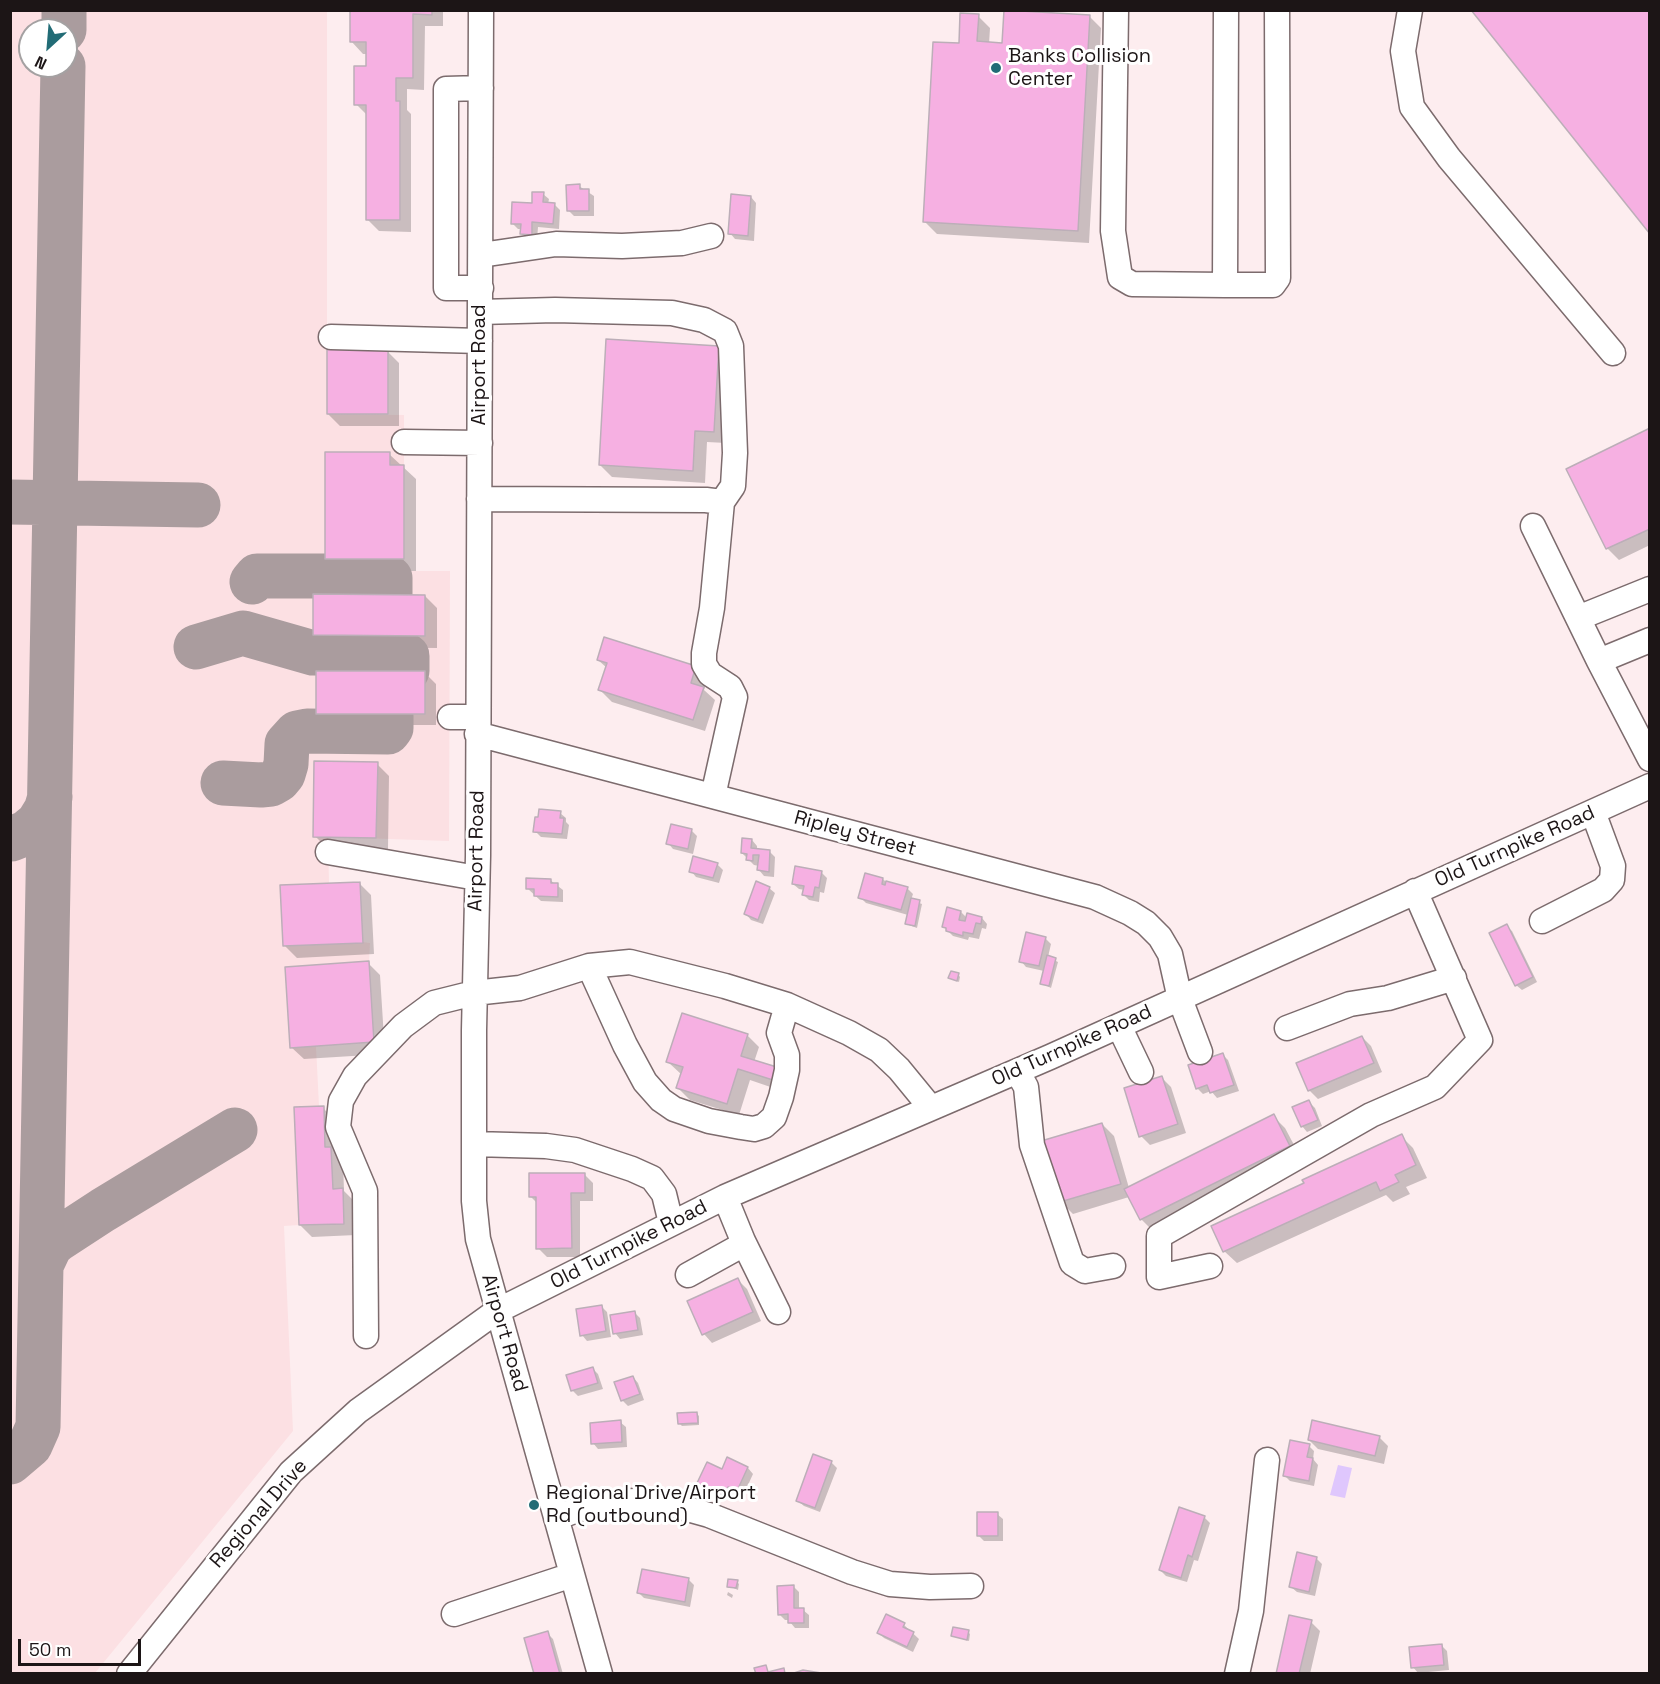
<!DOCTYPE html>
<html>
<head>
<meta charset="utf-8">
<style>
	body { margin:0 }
	#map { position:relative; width:1660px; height:1684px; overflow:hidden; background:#fdedef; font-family:"Space Grotesk",sans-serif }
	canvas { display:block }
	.frame { position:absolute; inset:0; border:12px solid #1c1516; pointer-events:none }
	.north { position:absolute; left:18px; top:18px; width:60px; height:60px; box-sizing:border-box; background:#fff; border:2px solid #a4a1a2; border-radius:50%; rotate:206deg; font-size:16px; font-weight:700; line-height:24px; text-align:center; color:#1c1516 }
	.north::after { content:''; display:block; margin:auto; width:21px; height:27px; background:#226c76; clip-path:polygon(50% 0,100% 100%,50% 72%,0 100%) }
	.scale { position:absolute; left:18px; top:1639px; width:123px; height:27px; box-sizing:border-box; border:3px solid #1c1516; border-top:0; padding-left:8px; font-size:18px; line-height:21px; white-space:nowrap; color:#1c1516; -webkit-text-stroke:4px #fff; paint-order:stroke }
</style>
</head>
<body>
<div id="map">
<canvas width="1660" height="1684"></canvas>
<div class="frame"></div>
<div class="north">N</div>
<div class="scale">50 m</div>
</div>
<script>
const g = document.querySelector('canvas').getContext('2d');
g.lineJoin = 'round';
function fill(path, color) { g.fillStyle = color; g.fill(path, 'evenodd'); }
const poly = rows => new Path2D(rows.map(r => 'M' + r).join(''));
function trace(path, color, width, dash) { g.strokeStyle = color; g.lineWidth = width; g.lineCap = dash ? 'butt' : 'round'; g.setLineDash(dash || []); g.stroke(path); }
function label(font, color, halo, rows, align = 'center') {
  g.font = font + ' "Space Grotesk",sans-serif'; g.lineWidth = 6; g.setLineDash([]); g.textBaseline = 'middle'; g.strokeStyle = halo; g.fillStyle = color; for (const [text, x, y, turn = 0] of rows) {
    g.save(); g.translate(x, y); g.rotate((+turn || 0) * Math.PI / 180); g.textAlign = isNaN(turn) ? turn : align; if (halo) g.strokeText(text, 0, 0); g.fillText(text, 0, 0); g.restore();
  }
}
const built = poly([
	[11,11,327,11,327,414,404,415,404,571,450,571,449,841,328,837,329,883,360,882,363,942,370,943,369,962,374,1042,316,1046,319,1106,294,1107,299,1225,284,1226,293,1431,95,1673,11,1674],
	[30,30,66,30,66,66,30,66]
]);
const water = poly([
	[1338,1465,1352,1468,1345,1498,1330,1495]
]);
const shadow = poly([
	[352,10,443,10,443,26,425,26,424,90,407,89,407,110,411,114,411,232,379,231,367,219,368,116,356,104,367,68,367,54,363,54,351,41],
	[978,16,990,28,989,44,1004,45,1089,16,1101,28,1089,243,937,234,925,222,960,45],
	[579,186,594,196,594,216,574,216,568,210],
	[543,194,549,199,548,204,554,204,560,210,559,229,538,227,537,240,528,239,522,234,522,229,518,229,512,223],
	[751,197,756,203,754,241,735,239,730,233],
	[719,347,731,359,726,443,707,442,705,483,612,477,600,465],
	[387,351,399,363,399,426,340,426,328,414],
	[1650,430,1650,545,1619,560,1607,548],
	[389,454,416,479,416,571,339,571,327,559],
	[425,596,437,608,437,648,327,647,314,635],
	[598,660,696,667,708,679,704,690,715,700,705,731,612,702,600,690,607,668],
	[424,672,436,684,436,725,330,725,318,713],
	[377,764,389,776,388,849,327,848,315,836],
	[560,813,566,818,566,822,569,825,567,839,541,837,535,831],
	[691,830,697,836,693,854,673,849,668,843],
	[752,840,757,846,757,850,770,852,775,857,774,877,764,876,759,870,759,866,754,865,742,853],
	[717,864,723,870,719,883,696,877,691,871],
	[821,872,827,878,824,893,820,892,819,902,809,900,804,895,805,890,799,889,793,884],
	[883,879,886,882,907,888,913,894,911,900,922,904,917,928,906,924,908,915,866,903,860,897],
	[550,880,563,890,563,902,541,901,527,888],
	[359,883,371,895,374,954,297,958,285,946],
	[769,888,775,893,763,924,751,920,746,914],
	[961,912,967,918,982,918,987,924,986,929,982,928,979,939,969,937,968,940,953,936,944,927],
	[1506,926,1512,931,1537,982,1522,990,1516,985],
	[1045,938,1051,944,1048,957,1058,962,1051,988,1041,983,1044,971,1026,967,1021,961],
	[368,963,380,975,385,1054,304,1059,291,1047],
	[958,974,960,977,959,982,950,978],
	[747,1035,759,1047,754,1062,788,1093,750,1080,739,1115,690,1100,678,1088,682,1075,668,1062],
	[1362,1037,1371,1046,1382,1072,1318,1099,1309,1090],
	[1223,1055,1228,1060,1239,1091,1217,1098,1211,1091,1203,1094,1197,1088],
	[1162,1078,1171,1087,1186,1133,1150,1145,1141,1136],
	[1309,1102,1315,1108,1322,1126,1307,1132,1302,1126],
	[323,1108,335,1120,336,1154,343,1161,344,1191,355,1202,356,1235,312,1237,300,1225],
	[1273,1116,1285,1128,1301,1158,1153,1231,1141,1219,1129,1197,1073,1214,1061,1202,1102,1124,1114,1136,1129,1188],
	[1401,1136,1413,1148,1427,1178,1406,1187,1410,1194,1393,1202,1386,1195,1237,1263,1224,1251,1306,1184],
	[584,1174,593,1183,593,1201,580,1201,580,1257,547,1257,538,1248,538,1204,530,1196],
	[738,1280,747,1289,761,1321,712,1343,704,1334],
	[602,1307,607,1312,611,1337,587,1341,582,1335],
	[634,1312,640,1318,643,1335,620,1339,615,1333],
	[593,1369,598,1374,603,1389,578,1396,572,1390],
	[633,1377,638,1383,644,1400,628,1406,622,1400],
	[697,1414,699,1416,699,1425,682,1426,679,1423],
	[620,1422,626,1427,627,1447,598,1449,593,1443],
	[1379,1437,1388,1446,1384,1464,1318,1449,1309,1440],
	[1309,1446,1314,1451,1313,1459,1318,1465,1314,1486,1290,1481,1284,1475],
	[728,1459,748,1468,753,1474,743,1496,734,1492,730,1500,705,1488,699,1483,723,1471],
	[831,1462,837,1468,820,1512,804,1506,798,1501],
	[997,1514,1003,1519,1003,1541,984,1541,978,1535],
	[1204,1517,1210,1523,1198,1561,1194,1560,1187,1582,1166,1576,1160,1570],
	[1316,1558,1322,1564,1315,1596,1297,1592,1291,1587],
	[688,1579,694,1585,690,1607,644,1598,639,1593],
	[737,1582,739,1584,738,1590,729,1586],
	[793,1586,799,1592,799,1610,803,1610,809,1615,809,1628,795,1628,790,1622,789,1620,785,1620,779,1614],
	[728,1592,733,1595,732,1598,727,1595],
	[887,1616,904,1625,919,1639,913,1652,884,1638,879,1633],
	[1311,1622,1320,1631,1310,1674,1277,1674],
	[968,1632,970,1634,969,1641,953,1636],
	[547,1633,553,1639,563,1674,536,1674],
	[1442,1646,1447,1651,1449,1670,1418,1673,1413,1667]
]);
const taxiway = poly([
	[64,30,64,10],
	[10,502,198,505],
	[252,582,257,576,386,576,390,578,390,594],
	[196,647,243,633,313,653,404,654,407,656,407,671],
	[223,783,261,785,271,784,278,780,283,774,286,764,287,744,297,733,307,731,388,732,391,728,391,716],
	[11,839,26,833,38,823,46,810,50,797],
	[41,1265,50,1246,57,1240,103,1210,235,1130],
	[10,1462,30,1445,38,1427,63,66]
]);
const building = poly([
	[350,10,432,10,432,15,413,14,413,78,396,78,396,101,400,101,400,220,366,220,366,105,354,105,354,66,366,66,366,42,350,42,350,10],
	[1004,10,1090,15,1078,231,923,222,933,42,959,43,960,13,979,14,977,41,1002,43,1004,10],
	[1471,10,1650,10,1650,234,1471,10],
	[580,184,580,189,589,189,589,211,567,211,566,185,580,184],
	[532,192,544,192,543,202,555,203,553,224,532,222,532,235,520,234,521,224,511,224,512,202,532,203,532,192],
	[731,194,751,196,748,236,728,234,731,194],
	[606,339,719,346,714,432,695,431,693,471,599,465,606,339],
	[327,349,388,349,388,414,327,414,327,349],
	[1650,428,1650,529,1606,549,1566,469,1650,428],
	[325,452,390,452,390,465,404,465,404,559,325,559,325,452],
	[313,594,425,595,425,636,313,635,313,594],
	[604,637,696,666,691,683,704,687,693,720,598,690,607,663,597,660,604,637],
	[316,671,425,671,425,714,316,714,316,671],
	[314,761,378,762,376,838,313,837,314,761],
	[539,809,561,811,560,818,564,818,562,834,533,832,535,817,538,817,539,809],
	[671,824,692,829,688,849,666,844,671,824],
	[742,838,752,839,751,848,770,850,769,872,757,870,759,855,753,855,753,861,746,860,747,854,741,853,742,838],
	[693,856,718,863,713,878,689,872,693,856],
	[795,866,822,871,819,888,815,887,813,897,802,895,804,886,792,884,795,866],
	[865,873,883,878,882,884,885,885,886,881,908,887,901,910,858,898,865,873],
	[526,878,551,879,551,883,558,883,558,897,534,896,534,889,526,889,526,878],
	[756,881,770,887,758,920,744,914,756,881],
	[360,882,363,943,283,946,280,885,360,882],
	[911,898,920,900,915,926,905,924,911,898],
	[947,907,961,911,959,920,965,921,967,913,982,917,981,924,976,923,973,934,963,932,963,936,946,931,946,928,942,927,947,907],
	[1507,924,1533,977,1515,986,1489,933,1507,924],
	[1026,932,1046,937,1039,966,1019,962,1026,932],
	[1047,955,1056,958,1049,986,1040,984,1047,955],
	[369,961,374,1042,290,1048,285,967,369,961],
	[951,971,959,973,957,981,948,978,951,971],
	[682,1013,748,1034,741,1056,780,1068,776,1081,738,1069,727,1104,676,1088,683,1067,666,1062,682,1013],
	[1362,1036,1374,1063,1308,1091,1296,1063,1362,1036],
	[1223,1053,1234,1085,1210,1093,1207,1085,1196,1089,1188,1065,1223,1053],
	[1162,1076,1178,1124,1139,1137,1124,1088,1162,1076],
	[1309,1100,1318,1120,1301,1127,1292,1107,1309,1100],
	[324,1106,325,1147,331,1147,333,1189,343,1188,344,1224,299,1225,294,1107,324,1106],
	[1274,1114,1290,1146,1140,1220,1124,1189,1274,1114],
	[1102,1123,1121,1184,1060,1202,1041,1141,1102,1123],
	[1402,1134,1416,1165,1395,1175,1399,1182,1380,1191,1376,1182,1223,1252,1211,1226,1304,1183,1302,1180,1402,1134],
	[529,1173,585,1173,585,1193,571,1193,572,1248,536,1249,536,1197,529,1197,529,1173],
	[738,1278,753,1312,702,1335,687,1301,738,1278],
	[602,1305,606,1331,580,1336,576,1309,602,1305],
	[635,1311,638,1330,613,1334,610,1315,635,1311],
	[593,1367,598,1383,571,1391,566,1375,593,1367],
	[633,1376,640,1394,621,1401,614,1382,633,1376],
	[697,1412,698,1423,678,1424,677,1413,697,1412],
	[621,1420,622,1442,591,1444,590,1423,621,1420],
	[1312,1420,1380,1436,1375,1456,1308,1440,1312,1420],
	[1290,1440,1310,1444,1307,1457,1313,1458,1309,1481,1283,1476,1290,1440],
	[813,1454,832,1461,815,1508,796,1501,813,1454],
	[727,1457,748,1467,737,1491,728,1487,724,1496,697,1483,707,1462,722,1469,727,1457],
	[1179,1507,1205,1516,1192,1557,1188,1555,1181,1578,1159,1570,1179,1507],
	[977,1512,998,1512,998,1536,977,1536,977,1512],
	[1297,1552,1317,1557,1309,1592,1289,1587,1297,1552],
	[642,1569,689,1578,685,1602,637,1593,642,1569],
	[728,1579,738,1580,736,1588,727,1587,728,1579],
	[794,1585,794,1608,804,1608,804,1623,788,1623,788,1614,778,1615,777,1586,794,1585],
	[886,1614,905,1623,903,1627,914,1632,907,1647,877,1633,886,1614],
	[1289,1615,1312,1620,1299,1674,1276,1674,1289,1615],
	[953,1627,969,1630,967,1640,951,1636,953,1627],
	[548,1631,560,1674,534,1674,524,1638,548,1631],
	[1442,1644,1444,1665,1411,1668,1409,1647,1442,1644],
	[766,1665,768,1672,784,1668,785,1674,756,1674,754,1668,766,1665],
	[803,1670,827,1674,791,1674,803,1670]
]);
const minor = poly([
	[481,10,478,856,474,1030,474,1201,478,1239,600,1674],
	[1116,10,1113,231,1120,277,1132,284,1225,285],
	[1226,10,1225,285,1273,285,1278,278,1277,10],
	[1410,10,1403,51,1412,107,1449,158,1613,353],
	[481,255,556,244,622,246,682,243,711,236],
	[481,288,446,288,446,89,481,88],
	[331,337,480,341],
	[404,442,480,443],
	[479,499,706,500,722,502,733,486,735,453,731,346,725,331,704,320,672,313,555,310,480,312],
	[1533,526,1599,661,1650,759],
	[1578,618,1650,589],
	[1599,661,1650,640],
	[450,717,478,717],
	[477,734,1095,897,1130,913,1146,923,1160,937,1170,954,1180,999,1200,1052],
	[713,796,735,697,730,687,710,674,704,664,704,653,712,608,722,502],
	[328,852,477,878],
	[1542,921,1603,890,1612,880,1613,866,1593,812],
	[589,966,625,1045,645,1082,661,1100,674,1109,709,1121,741,1127,754,1129,764,1126,774,1117,781,1097,787,1070,787,1055,779,1033,787,1005],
	[1119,1026,1141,1072],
	[1287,1028,1350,1004,1388,998,1454,978],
	[1017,1071,1026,1087,1032,1145,1072,1263,1085,1271,1113,1266],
	[474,1144,546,1146,575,1150,632,1169,652,1178,664,1194,671,1223],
	[725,1197,743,1241,778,1312],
	[1210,1266,1159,1277,1159,1236,1371,1115,1435,1087,1480,1040,1415,891],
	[688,1275,744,1244],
	[366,1336,365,1191,338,1127,341,1101,355,1076,403,1026,434,1003,474,993,520,988,589,966,630,962,725,986,787,1005,849,1033,879,1050,899,1069,931,1108],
	[556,1518,582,1508,617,1502,635,1501,673,1505,709,1515,852,1572,890,1584,930,1587,971,1586],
	[454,1614,572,1575],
	[129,1674,291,1472,358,1411,497,1311,725,1197,1050,1057,1650,786],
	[1237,1674,1251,1611,1267,1460]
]);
const markers = [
	[996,68,6,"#226c76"],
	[534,1505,6,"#226c76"]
];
const poiNames = [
	["Banks Collision",1008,57],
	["Center",1008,80],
	["Regional Drive/Airport",546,1494],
	["Rd (outbound)",546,1517]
];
const streetNames = [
	["Airport Road",480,365,-90],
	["Ripley Street",855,834,15],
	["Old Turnpike Road",1515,847,-24],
	["Airport Road",477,851,-89],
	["Old Turnpike Road",1072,1046,-24],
	["Old Turnpike Road",629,1245,-27],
	["Airport Road",504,1333,74],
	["Regional Drive",259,1514,-49]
];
fill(built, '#fce0e3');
fill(water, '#dfc7fd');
fill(shadow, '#0003');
trace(taxiway, '#aa9c9e', 45);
fill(building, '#f6b0e2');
trace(building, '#bcaeb8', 1.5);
trace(minor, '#7c6b6d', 27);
trace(minor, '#fff', 24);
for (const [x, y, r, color] of markers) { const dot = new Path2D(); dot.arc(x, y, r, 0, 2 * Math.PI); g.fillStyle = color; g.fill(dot); trace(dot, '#fff', 2); }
label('20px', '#1c1516', '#fff', poiNames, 'left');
label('20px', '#1c1516', '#fff', streetNames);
</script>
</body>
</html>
